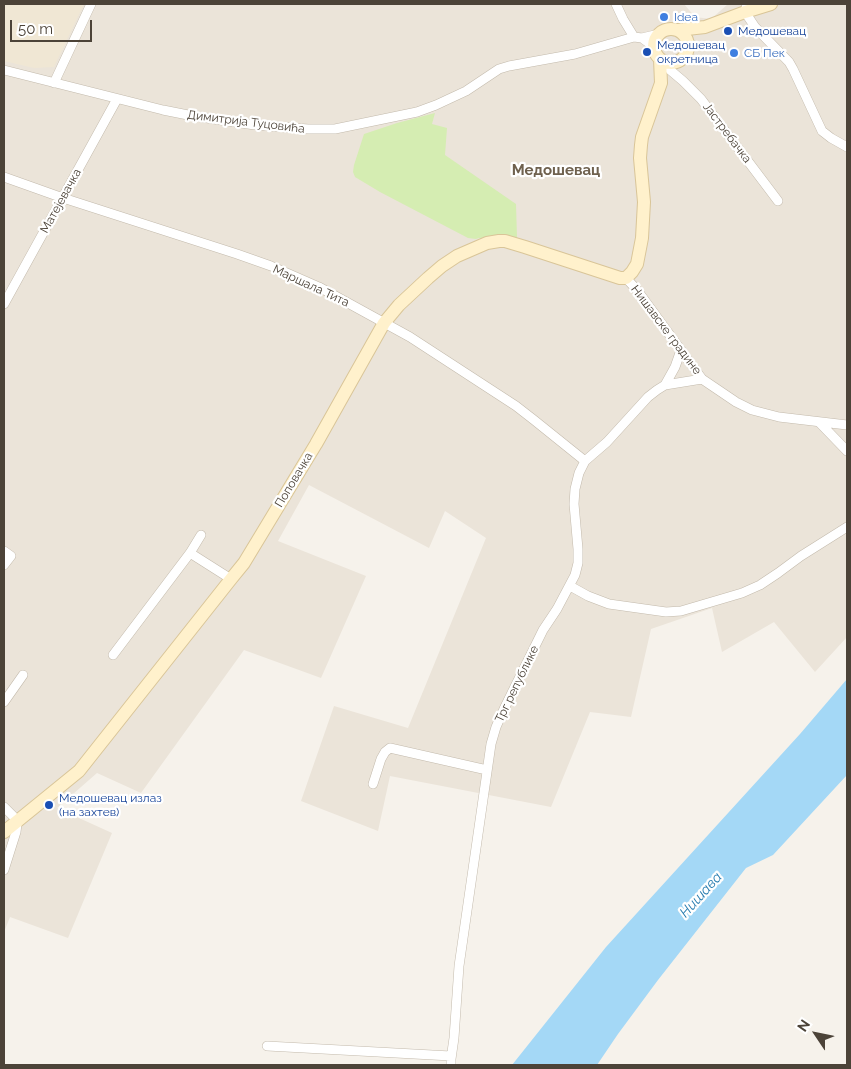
<!DOCTYPE html>
<html>
<head>
<meta charset="utf-8">
<style>
	body { margin:0 }
	#map { position:relative; width:851px; height:1069px; overflow:hidden; background:#f6f2eb; font-family:Raleway,sans-serif }
	canvas { display:block }
	.frame { position:absolute; inset:0; border:5px solid #4c4338; pointer-events:none }
	.north { position:absolute; left:791px; top:1009px; width:50px; height:50px; -webkit-text-stroke:4px #fff; paint-order:stroke; rotate:304deg; font-size:14px; font-weight:700; line-height:20px; text-align:center; color:#4c4338 }
	.north::after { content:''; display:block; margin:auto; width:18px; height:22px; background:#4c4338; clip-path:polygon(50% 0,100% 100%,50% 72%,0 100%) }
	.scale { position:absolute; left:10px; top:20px; width:82px; height:22px; box-sizing:border-box; border:2px solid #4c4338; border-top:0; padding-left:6px; font-size:15px; line-height:18px; white-space:nowrap; color:#4c4338; -webkit-text-stroke:4px #fff; paint-order:stroke }
</style>
</head>
<body>
<div id="map">
<canvas width="851" height="1069"></canvas>
<div class="frame"></div>
<div class="north">N</div>
<div class="scale">50 m</div>
</div>
<script>
const g = document.querySelector('canvas').getContext('2d');
g.lineJoin = 'round';
function fill(path, color) { g.fillStyle = color; g.fill(path, 'evenodd'); }
const poly = rows => new Path2D(rows.map(r => 'M' + r).join(''));
function trace(path, color, width, dash) { g.strokeStyle = color; g.lineWidth = width; g.lineCap = dash ? 'butt' : 'round'; g.setLineDash(dash || []); g.stroke(path); }
function label(font, color, halo, rows, align = 'center') {
  g.font = font + ' Raleway,sans-serif'; g.lineWidth = 4.5; g.setLineDash([]); g.textBaseline = 'middle'; g.strokeStyle = halo; g.fillStyle = color; for (const [text, x, y, turn = 0] of rows) {
    g.save(); g.translate(x, y); g.rotate((+turn || 0) * Math.PI / 180); g.textAlign = isNaN(turn) ? turn : align; if (halo) g.strokeText(text, 0, 0); g.fillText(text, 0, 0); g.restore();
  }
}
const residential = poly([
	[4,4,684,4,695,17,711,19,728,4,847,4,847,637,815,672,774,622,722,652,712,608,651,629,631,717,590,712,551,807,390,776,378,831,301,801,334,706,408,728,486,538,445,511,429,548,309,485,278,541,366,576,321,678,244,650,141,793,97,773,57,808,112,833,68,938,10,917,4,932]
]);
const education = poly([
	[4,4,84,4,54,67,34,68,4,61]
]);
const green = poly([
	[435,113,432,124,447,128,445,155,516,204,517,237,479,238,476,239,468,238,380,192,355,177,353,172,354,165,364,134,397,123]
]);
const water = poly([
	[847,679,847,775,773,855,746,868,658,980,618,1034,597,1065,512,1065,606,947,800,734]
]);
const street = poly([
	[616,4,623,19,634,37],
	[747,4,745,12,755,27,789,62,793,69,822,131,831,138,847,147],
	[642,38,659,34],
	[4,70,163,110,193,116,255,125,308,129,335,129,417,112,436,105,466,91,499,69,509,66,575,54,634,37,642,38,653,46],
	[670,70,683,81,701,99,778,201],
	[54,83,91,4],
	[4,177,63,198,237,254,271,266,319,287,410,337,516,406,534,420,585,461],
	[626,278,637,290,702,379,736,402,752,410,779,417,847,425],
	[4,304,117,99],
	[665,385,675,367,681,350],
	[819,422,847,451],
	[4,551,11,556,4,565],
	[190,553,231,579],
	[570,586,588,596,609,604,666,612,681,611,742,593,760,585,778,573,801,556,847,527],
	[113,655,190,553,201,535],
	[4,702,23,675],
	[373,784,381,759,385,752,390,748,487,770],
	[4,807,13,816,17,821,17,824,16,832,4,870],
	[267,1046,451,1056],
	[451,1065,451,1059,454,1038,459,966,491,744,496,727,504,709,543,630,557,609,575,575,578,563,578,549,574,504,575,489,579,473,585,461,607,442,648,397,657,390,665,385,702,379]
]);
const secondary = poly([
	'654 46a17 17 0 1 1 34 0a17 17 0 1 1-34 0Z',
	[678,30,705,27,745,12,771,4],
	[4,832,79,771,231,579,244,563,316,444,384,323,399,305,428,278,442,266,457,256,487,243,499,241,505,241,525,247,620,278,626,278,632,272,637,264,642,238,644,202,640,158,641,145,642,137,661,83,660,59]
]);
const markers = [
	[664,17,5,"#3f7fe0"],
	[728,31,5,"#1a4fb4"],
	[647,52,5,"#1a4fb4"],
	[734,53,5,"#3f7fe0"],
	[49,805,5,"#1a4fb4"]
];
const shopNames = [
	["Idea",674,17],
	["СБ Пек",744,53]
];
const transitNames = [
	["Медошевац",738,31],
	["Медошевац",657,45],
	["окретница",657,59],
	["Медошевац излаз",59,798],
	["(на захтев)",59,812]
];
const streetNames = [
	["Димитрија Туцовића",246,122,7],
	["Јастребачка",727,133,53],
	["Матејевачка",61,201,-61],
	["Маршала Тита",311,286,25],
	["Нишавске градине",666,330,53],
	["Поповачка",294,480,-59],
	["Трг републике",517,684,-64]
];
const waterNames = [
	["Нишава",701,895,-48]
];
const quarterNames = [
	["Медошевац",556,170]
];
fill(residential, '#ebe4d9');
fill(education, '#f0e7d4');
fill(green, '#d5edb2');
fill(water, '#a4d8f6');
trace(street, '#c3baac', 10);
trace(secondary, '#d9c598', 14);
trace(street, '#fff', 9);
trace(secondary, '#fff1cc', 12);
for (const [x, y, r, color] of markers) { const dot = new Path2D(); dot.arc(x, y, r, 0, 2 * Math.PI); g.fillStyle = color; g.fill(dot); trace(dot, '#fff', 2); }
label('12px', '#366cbe', '#fff', shopNames, 'left');
label('12px', '#164399', '#fff', transitNames, 'left');
label('12px', '#4c4338', '#fff', streetNames);
label('italic 14px', '#257baf', '#fff', waterNames);
label('bold 15px', '#6f614e', '#fff', quarterNames);
</script>
</body>
</html>
